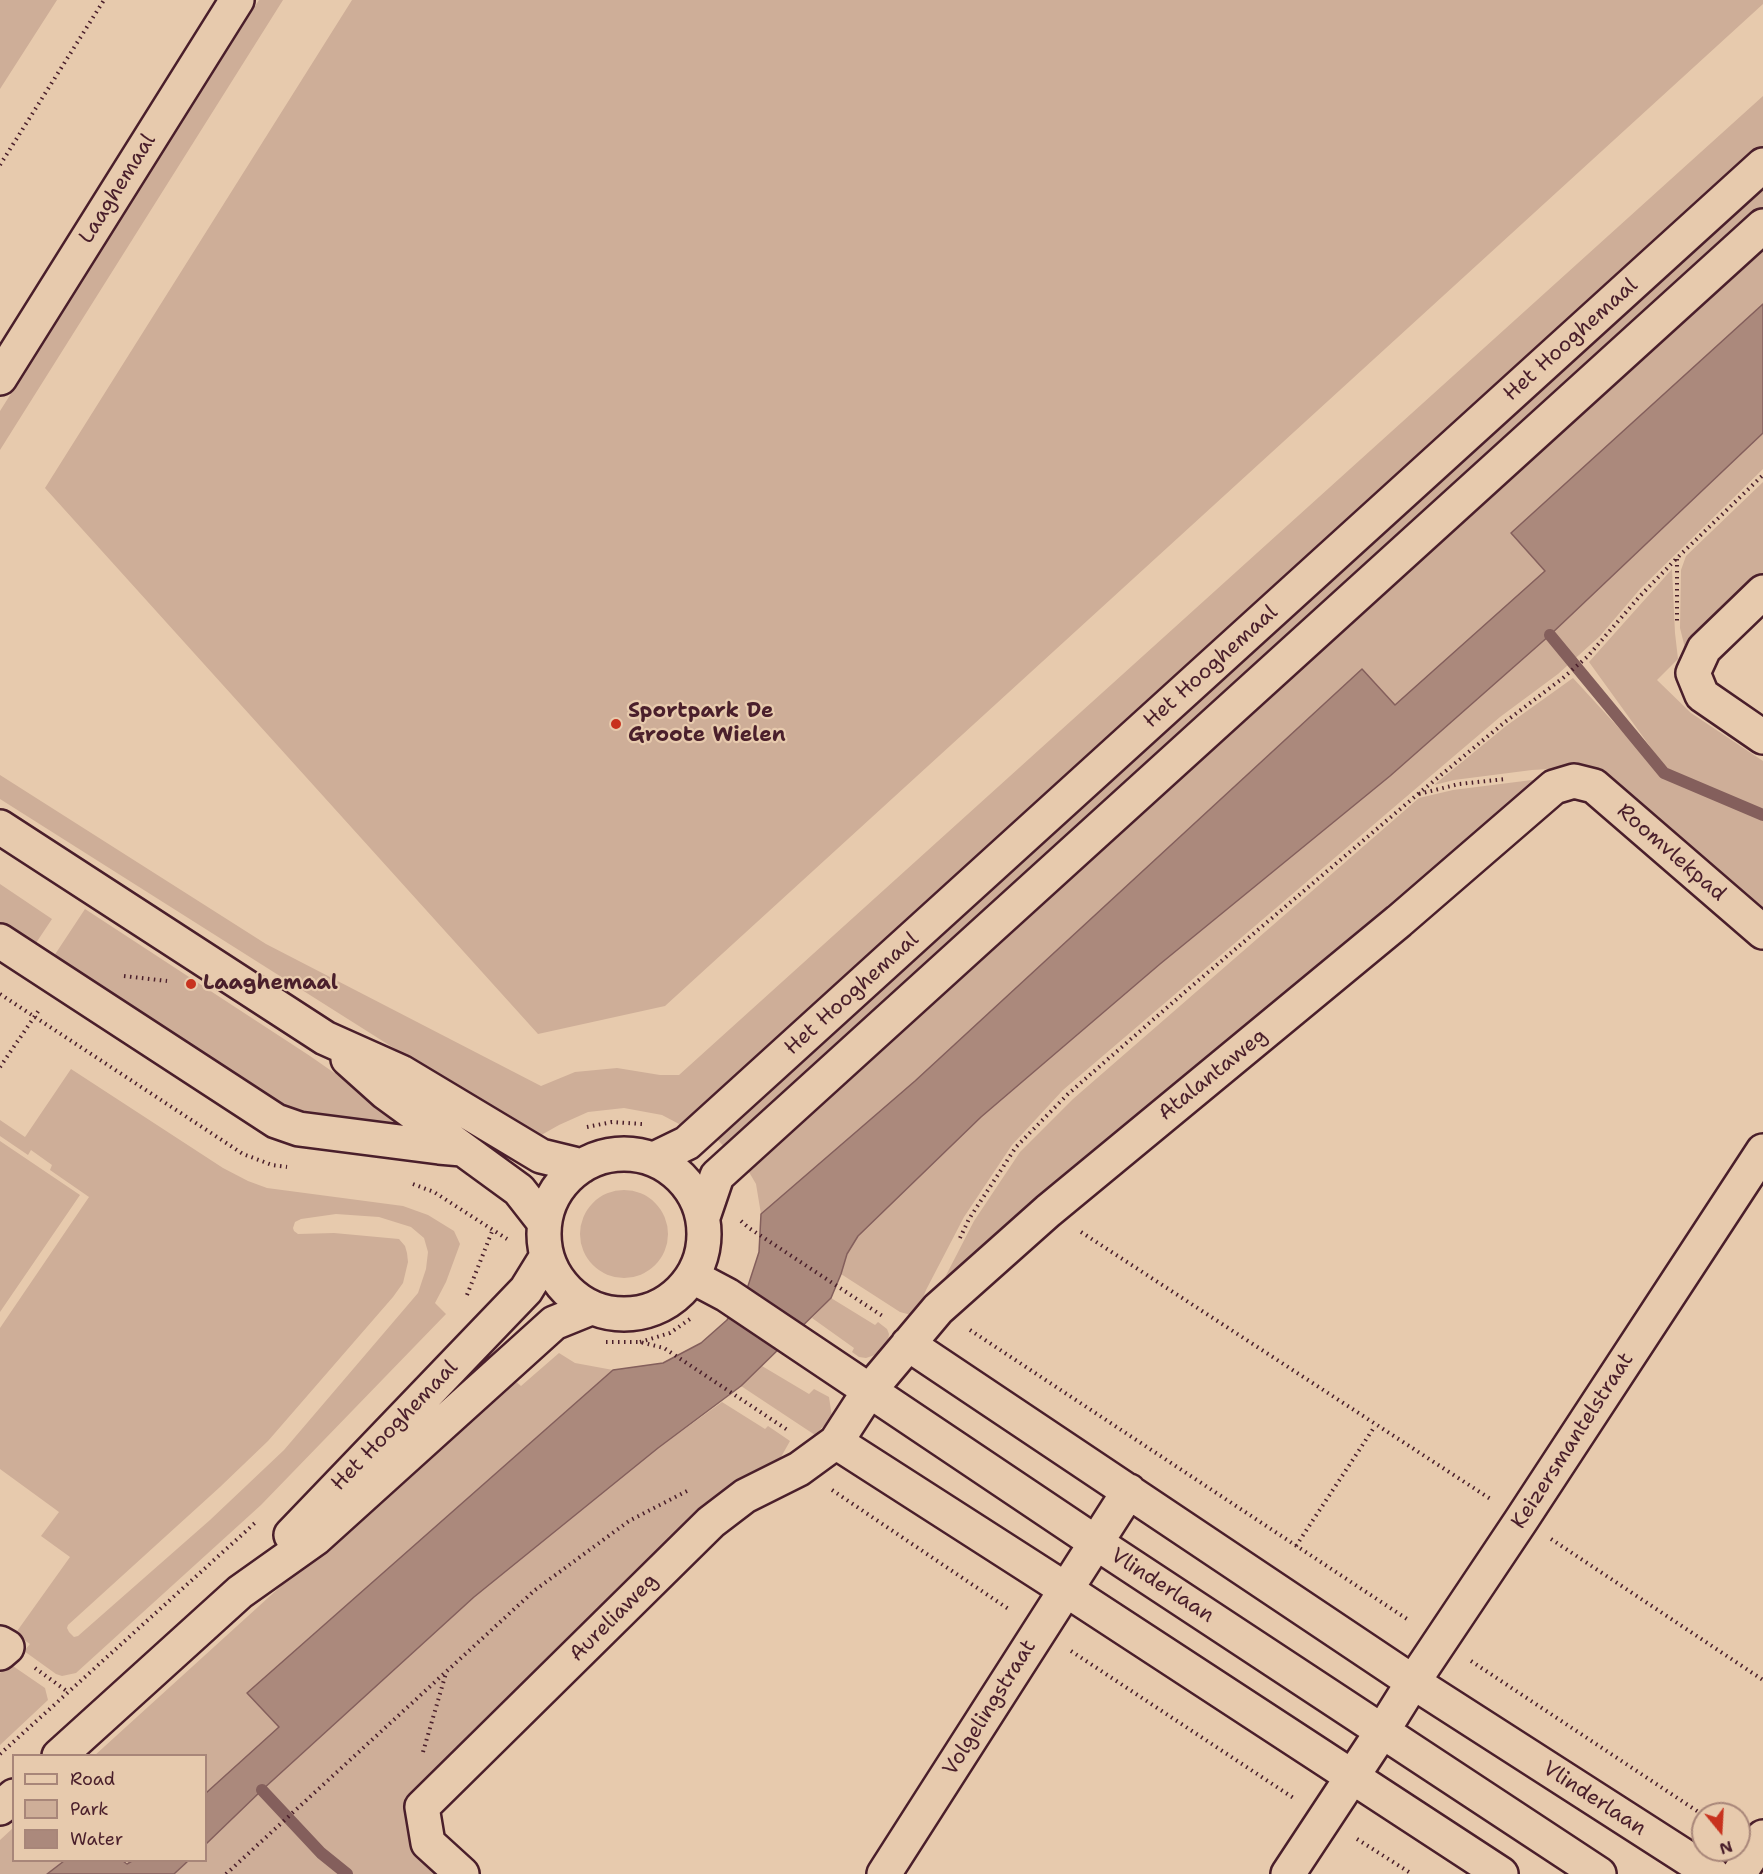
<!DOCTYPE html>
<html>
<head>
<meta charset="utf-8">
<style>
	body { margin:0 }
	#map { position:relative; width:1763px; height:1874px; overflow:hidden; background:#e7caad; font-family:"Shantell Sans",sans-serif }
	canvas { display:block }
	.legend { position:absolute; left:12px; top:1754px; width:195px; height:108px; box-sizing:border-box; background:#e7caad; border:2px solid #a88679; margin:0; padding:8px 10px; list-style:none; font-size:18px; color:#4a1f2b }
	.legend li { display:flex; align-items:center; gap:12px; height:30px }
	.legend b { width:30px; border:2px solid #a88679 }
	.north { position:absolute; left:1691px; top:1802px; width:60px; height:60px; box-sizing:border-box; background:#e7caad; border:2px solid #a88679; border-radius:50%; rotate:162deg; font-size:16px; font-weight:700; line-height:24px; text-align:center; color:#4a1f2b }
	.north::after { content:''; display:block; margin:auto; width:21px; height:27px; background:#c8321e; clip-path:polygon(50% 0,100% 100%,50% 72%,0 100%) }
</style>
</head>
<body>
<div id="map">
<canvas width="1763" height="1874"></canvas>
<ul class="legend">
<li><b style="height:8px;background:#e7caad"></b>Road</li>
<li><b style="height:16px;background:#ceae98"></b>Park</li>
<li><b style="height:16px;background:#ab897c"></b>Water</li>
</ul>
<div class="north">N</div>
</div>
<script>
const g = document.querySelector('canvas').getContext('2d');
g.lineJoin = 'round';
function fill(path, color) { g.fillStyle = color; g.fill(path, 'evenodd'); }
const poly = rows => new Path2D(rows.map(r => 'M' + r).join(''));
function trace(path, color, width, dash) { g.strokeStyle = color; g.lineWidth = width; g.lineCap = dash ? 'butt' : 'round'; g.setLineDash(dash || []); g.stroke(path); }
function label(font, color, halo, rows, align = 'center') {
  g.font = font + ' "Shantell Sans",sans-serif'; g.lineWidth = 4.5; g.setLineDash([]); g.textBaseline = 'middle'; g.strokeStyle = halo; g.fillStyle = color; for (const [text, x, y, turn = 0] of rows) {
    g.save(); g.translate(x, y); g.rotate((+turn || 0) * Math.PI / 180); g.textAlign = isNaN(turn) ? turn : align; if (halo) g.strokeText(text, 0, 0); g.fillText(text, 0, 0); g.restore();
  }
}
const green = poly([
	[0,0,57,0,0,89],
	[259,0,283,0,0,450,0,411],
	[352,0,1763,0,1763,4,665,1006,538,1034,45,488],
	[1763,96,1763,148,692,1119,681,1125,662,1115,624,1108,588,1112,559,1125,536,1138,0,799,0,775,266,944,541,1086,575,1072,617,1068,660,1075,679,1075],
	[1763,190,1763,215,728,1151,716,1138],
	[1763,243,1763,304,1512,533,1546,571,1394,706,1362,669,915,1081,761,1214,756,1184,746,1167],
	[1763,433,1763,469,1641,588,1600,636,1558,674,1500,717,1413,791,1063,1090,1012,1145,964,1217,926,1290,919,1308,911,1315,900,1312,841,1274,847,1254,858,1236,981,1117,1160,964,1390,776,1550,635],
	[1763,482,1763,576,1686,652,1680,628,1681,570,1686,556],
	[1672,569,1675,633,1678,659,1657,680,1691,713,1763,761,1763,812,1667,770,1589,662],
	[1573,678,1662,775,1763,818,1763,914,1584,767,1532,770,1454,780,1434,785,1506,726],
	[1532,780,1541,781,939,1289,974,1221,1020,1152,1073,1099,1419,798,1453,790],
	[0,884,52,919,34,946,0,924],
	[85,909,310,1056,416,1130,289,1112,52,959],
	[71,1069,223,1168,248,1181,267,1188,403,1206,428,1215,454,1231,460,1244,446,1282,435,1303,446,1314,261,1505,76,1673,62,1676,56,1674,24,1651,30,1644,15,1634,70,1557,41,1536,59,1512,0,1469,0,1328,89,1197,50,1170,52,1165,31,1150,28,1155,0,1136,0,1120,25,1137],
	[336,1214,379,1217,411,1227,424,1238,428,1252,426,1269,418,1293,284,1450,210,1520,78,1636,74,1637,69,1632,67,1628,68,1625,220,1487,268,1441,393,1297,403,1283,408,1262,407,1253,405,1246,399,1239,334,1233,298,1234,294,1231,293,1228,295,1222,301,1219],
	[0,1141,80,1195,0,1312],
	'580 1234a44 44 0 1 1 88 0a44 44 0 1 1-88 0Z',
	[831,1298,875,1325,878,1322,887,1329,889,1334,888,1341,875,1355,866,1358,859,1357,852,1352,854,1348,812,1318],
	[559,1353,575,1363,613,1370,247,1693,279,1727,206,1793,206,1756,94,1756,511,1377,521,1386],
	[762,1366,809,1394,814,1389,829,1397,832,1417,815,1435,741,1386],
	[722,1402,765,1429,768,1426,790,1441,776,1466,420,1797,447,1874,175,1874,188,1861,206,1860,206,1844,262,1790,474,1597,658,1448],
	[10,1664,45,1688,48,1700,0,1745,0,1673],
	[13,1828,14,1860,64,1861,47,1874,0,1874,0,1840]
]);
const water = poly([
	[1763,304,1763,433,1550,635,1390,776,1160,964,981,1117,858,1236,847,1254,841,1274,831,1298,741,1386,658,1448,474,1597,262,1790,206,1844,206,1793,279,1727,247,1693,613,1370,663,1363,701,1343,727,1320,748,1286,759,1252,761,1214,915,1081,1362,669,1395,705,1545,571,1511,533,1763,304],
	[64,1861,123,1861,127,1864,132,1861,188,1861,174,1874,47,1874,64,1861]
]);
const stream = poly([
	[1550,635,1664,773,1763,815],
	[262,1790,321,1853,347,1874]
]);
const path = poly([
	[0,165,104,0],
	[1677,559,1677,623],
	[1419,794,1459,784,1506,779],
	[124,976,167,981],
	[0,994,243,1154,272,1165,287,1167],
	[0,1067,39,1010],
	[587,1127,612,1122,642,1124],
	[413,1184,434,1192,507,1239],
	[741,1221,749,1228,884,1317],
	[1081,1232,1492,1500],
	[960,1238,969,1219,1016,1147,1068,1094,1186,991,1418,794,1505,722,1563,678,1588,656,1640,596,1677,558,1763,475],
	[467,1295,493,1229],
	[970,1330,1410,1621],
	[606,1342,640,1342,664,1348,789,1431],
	[640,1342,670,1333,690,1319],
	[832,1490,1010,1610],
	[1551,1539,1763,1680],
	[1296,1546,1375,1426],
	[1071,1651,1295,1799],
	[1471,1661,1703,1815],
	[35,1668,68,1692],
	[423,1752,446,1673],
	[0,1754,256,1522],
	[1357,1839,1412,1874],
	[226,1874,535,1590,629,1521,687,1491]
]);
const minor = poly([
	[0,378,237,0],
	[1763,592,1704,649,1693,673,1702,695,1763,737],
	[0,827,325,1038,401,1072,541,1156,582,1166],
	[0,941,276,1121,299,1129,439,1147,462,1149],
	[348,1059,386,1093,519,1190,544,1222],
	'544 1234a80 80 0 1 1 160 0a80 80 0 1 1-160 0Z',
	[654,1159,687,1143,1763,165],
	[703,1217,717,1176,1763,226],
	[693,1277,727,1295,1095,1542,1599,1874],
	[908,1344,1413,1682,1712,1874],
	[836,1442,1065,1589,1501,1874],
	[291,1535,526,1290,547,1256],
	[0,1643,7,1647,0,1653],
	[59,1756,240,1592,316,1538,554,1323,591,1308],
	[0,1808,14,1796],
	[462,1874,428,1843,422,1807,711,1522,745,1496,799,1469,836,1442,869,1391,938,1309,1048,1211,1399,921,1554,787,1574,781,1594,786,1763,932],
	[884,1874,1129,1491],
	[1288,1874,1383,1730,1413,1682,1522,1519,1763,1151],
	[1739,1874,1763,1837]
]);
const markers = [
	[616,724,6,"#c8321e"],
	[191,984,6,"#c8321e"]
];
const streetNames = [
	["Laaghemaal",118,189,-58],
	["Het Hooghemaal",1571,340,-42],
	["Het Hooghemaal",1211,667,-42],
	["Roomvlekpad",1671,853,41],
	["Het Hooghemaal",852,994,-42],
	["Atalantaweg",1213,1075,-39],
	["Het Hooghemaal",395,1426,-46],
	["Keizersmantelstraat",1573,1441,-57],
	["Vlinderlaan",1162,1586,33],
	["Aureliaweg",614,1618,-45],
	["Volgelingstraat",990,1708,-58],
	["Vlinderlaan",1594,1799,33]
];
const poiNames = [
	["Sportpark De",628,712],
	["Groote Wielen",628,736],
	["Laaghemaal",203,984]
];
fill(green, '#ceae98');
fill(water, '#ab897c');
trace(water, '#845f5c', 1.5);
trace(stream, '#845f5c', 12);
trace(minor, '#4a1f2b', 38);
trace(path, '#4a1f2b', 4, [1.5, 4.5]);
trace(minor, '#e7caad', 33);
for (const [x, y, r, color] of markers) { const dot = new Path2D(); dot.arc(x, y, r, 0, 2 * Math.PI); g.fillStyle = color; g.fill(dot); trace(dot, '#e7caad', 2); }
label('21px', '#4a1f2b', '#e7caad', streetNames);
label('bold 21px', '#4a1f2b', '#e7caad', poiNames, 'left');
</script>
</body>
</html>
